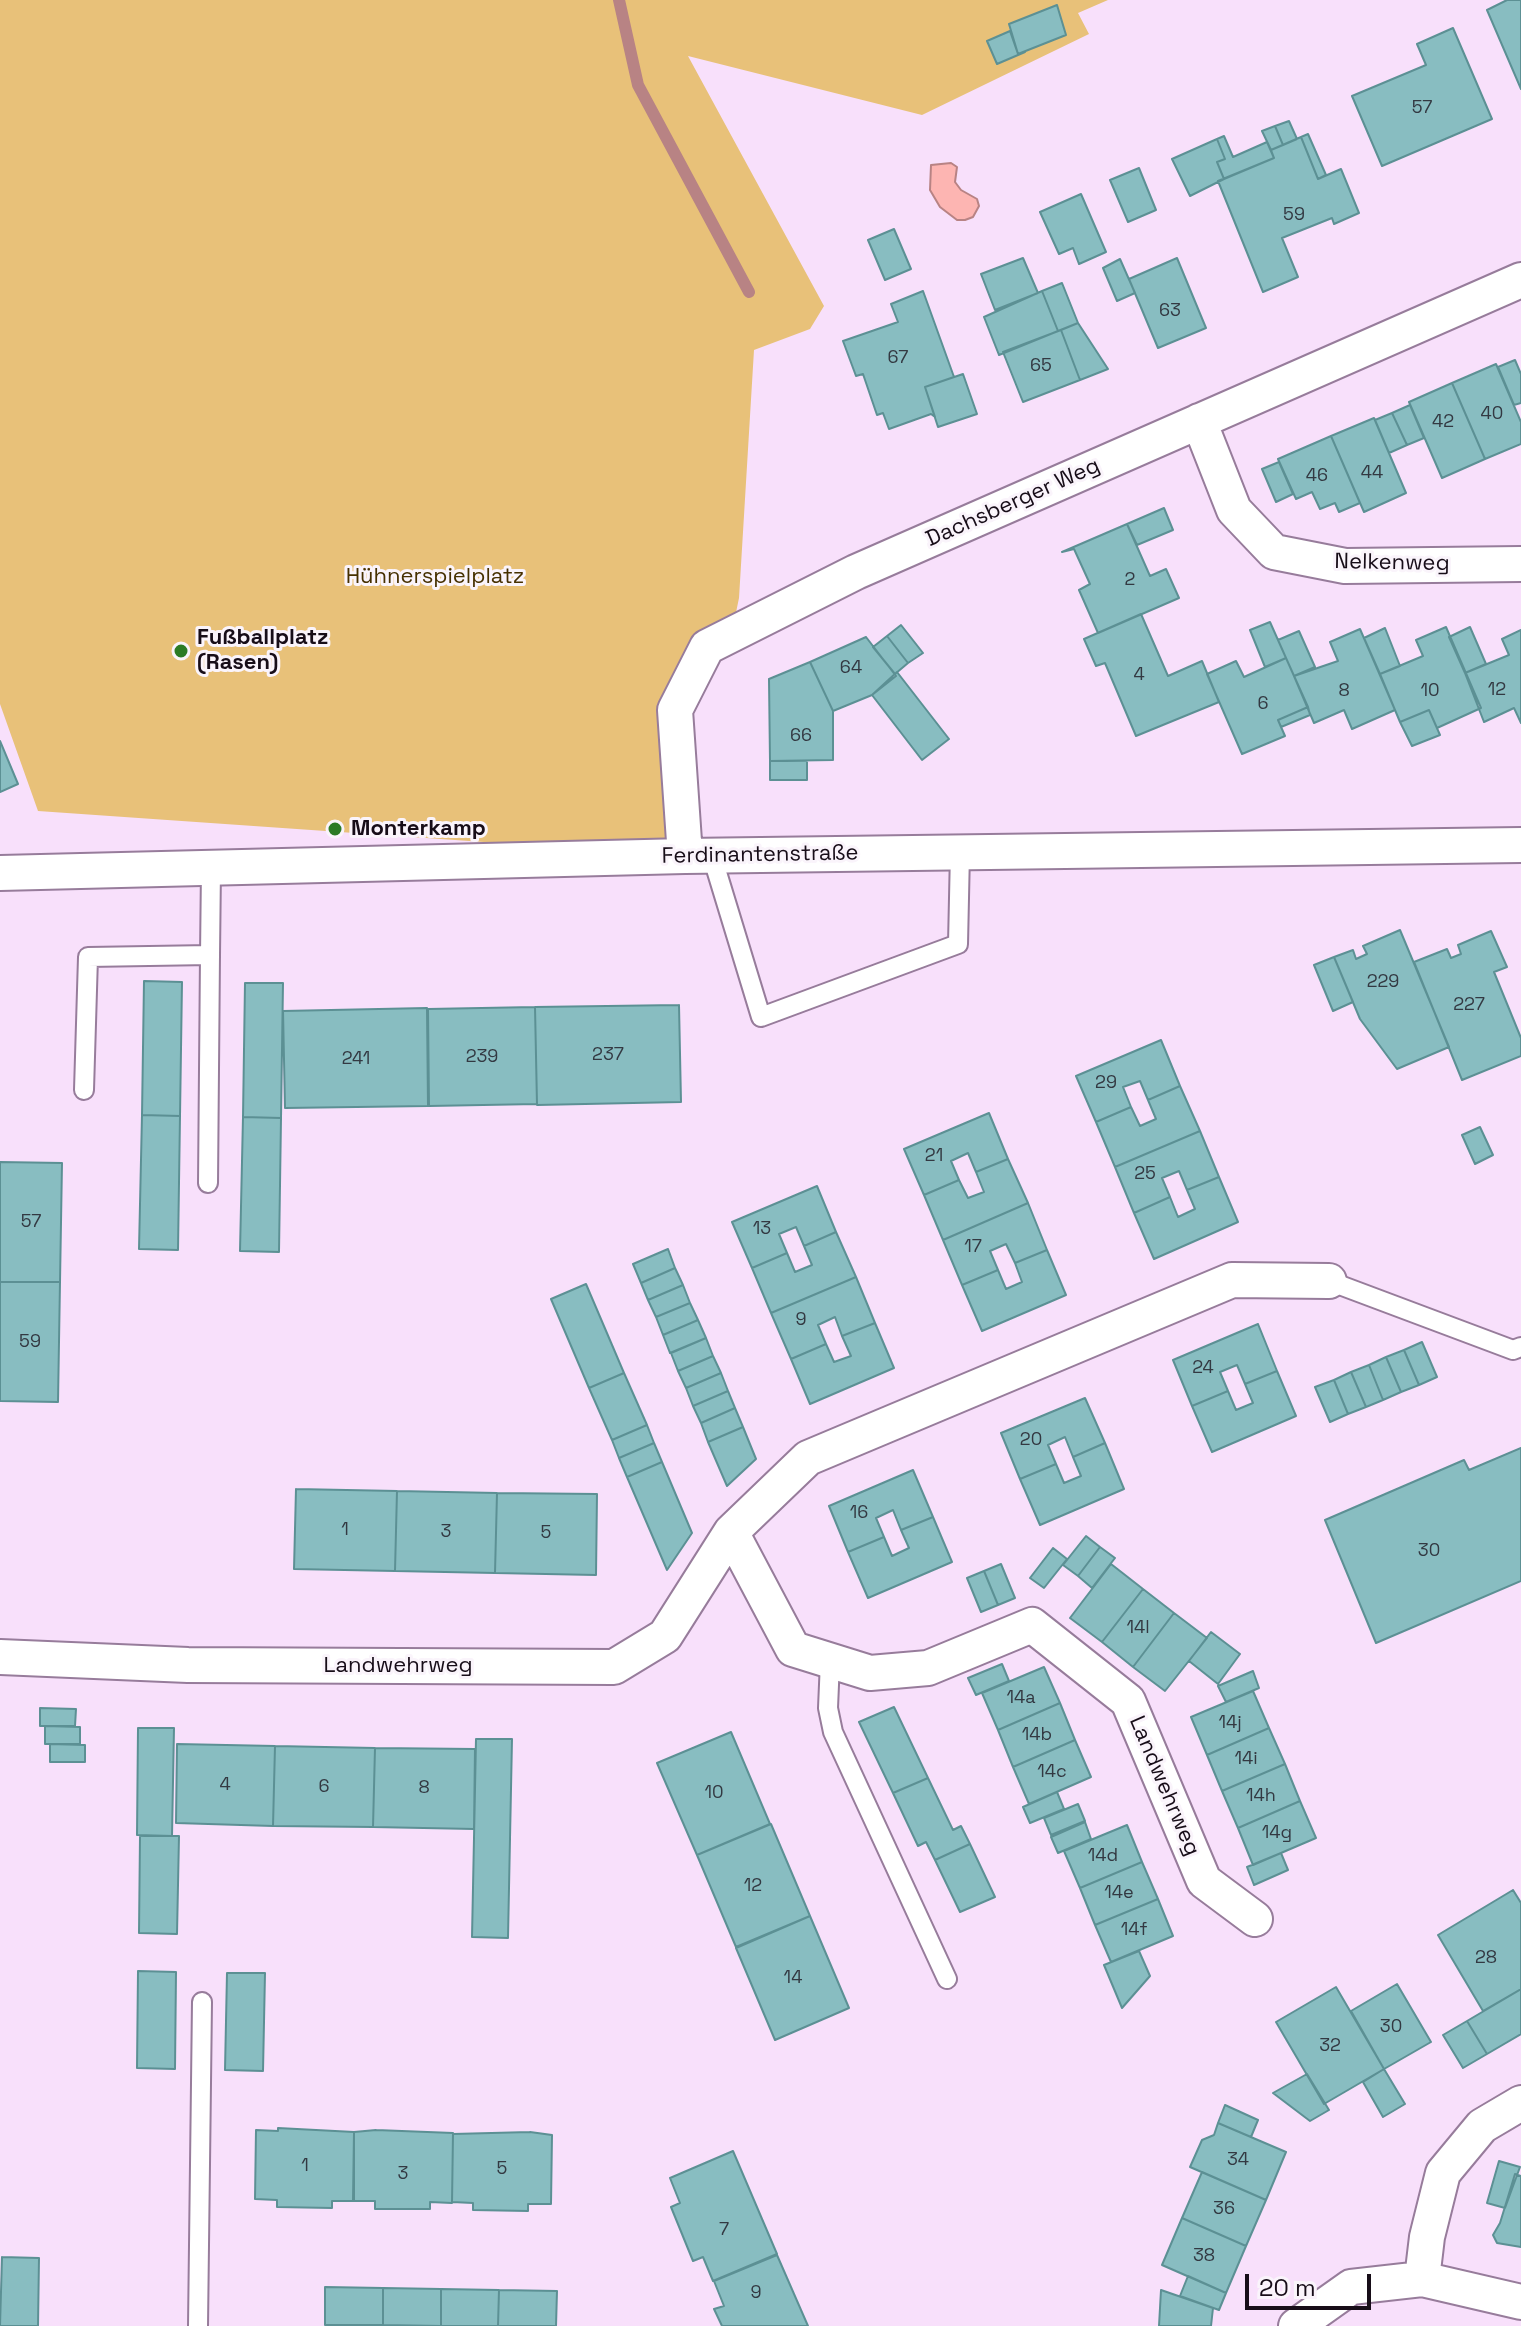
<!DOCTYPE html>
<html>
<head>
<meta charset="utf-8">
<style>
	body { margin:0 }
	#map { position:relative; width:1521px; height:2326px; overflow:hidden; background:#f8e0fb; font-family:"Space Grotesk",sans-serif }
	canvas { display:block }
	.scale { position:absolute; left:1245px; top:2274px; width:126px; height:36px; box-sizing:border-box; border:4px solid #170d18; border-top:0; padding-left:10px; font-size:24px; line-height:28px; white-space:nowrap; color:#170d18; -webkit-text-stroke:6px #faf4fb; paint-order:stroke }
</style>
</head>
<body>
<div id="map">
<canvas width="1521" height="2326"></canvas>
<div class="scale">20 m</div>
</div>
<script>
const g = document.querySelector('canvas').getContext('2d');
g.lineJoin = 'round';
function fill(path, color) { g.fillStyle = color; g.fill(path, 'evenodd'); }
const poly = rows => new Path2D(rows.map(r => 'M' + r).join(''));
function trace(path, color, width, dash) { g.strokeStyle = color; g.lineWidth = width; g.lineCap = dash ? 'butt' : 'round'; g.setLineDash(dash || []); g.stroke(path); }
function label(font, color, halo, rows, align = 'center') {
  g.font = font + ' "Space Grotesk",sans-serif'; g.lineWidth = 6; g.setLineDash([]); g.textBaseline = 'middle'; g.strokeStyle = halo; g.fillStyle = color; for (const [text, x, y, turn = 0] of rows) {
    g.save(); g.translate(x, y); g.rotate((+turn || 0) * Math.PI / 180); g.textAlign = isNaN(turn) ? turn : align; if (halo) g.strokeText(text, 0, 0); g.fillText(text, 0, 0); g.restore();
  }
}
const green = poly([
	[0,0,1108,0,1078,13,1089,34,922,115,688,56,824,306,810,329,754,350,739,598,733,627,678,718,685,856,38,811,0,704]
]);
const water = poly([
	[951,163,957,167,955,182,961,190,977,199,979,206,973,217,965,220,957,220,940,207,930,190,931,165,951,163]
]);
const stream = poly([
	[619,0,638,85,749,292]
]);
const building = poly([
	[1507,0,1521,0,1521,89,1487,10,1507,0],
	[1057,5,1066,35,1018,54,1009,24,1057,5],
	[1453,28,1492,119,1382,166,1352,96,1426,65,1417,44,1453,28],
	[1010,31,1018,54,1025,52,997,64,987,41,1010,31],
	[1289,121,1297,139,1283,145,1275,126,1289,121],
	[1275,126,1283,145,1271,150,1262,131,1275,126],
	[1308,134,1326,175,1318,179,1301,137,1308,134],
	[1224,136,1233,157,1267,142,1274,158,1224,179,1217,162,1225,159,1217,139,1224,136],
	[1301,137,1318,179,1341,169,1359,213,1334,224,1332,218,1282,238,1298,277,1263,292,1218,181,1274,158,1271,150,1301,137],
	[1217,139,1225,159,1217,162,1224,179,1190,196,1172,159,1217,139],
	[1139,168,1156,210,1128,222,1110,180,1139,168],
	[1081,194,1106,252,1079,264,1073,248,1059,254,1040,212,1081,194],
	[894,229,911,269,885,280,868,240,894,229],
	[1023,258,1038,293,995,310,981,274,1023,258],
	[1177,258,1206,328,1158,348,1129,279,1177,258],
	[1120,259,1135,293,1117,301,1103,268,1120,259],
	[1062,283,1078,323,1058,331,1042,291,1062,283],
	[923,291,954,377,925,387,935,417,931,414,889,429,883,413,877,415,863,374,856,376,843,341,898,322,891,304,923,291],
	[1042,291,1058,331,999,355,984,317,1042,291],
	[1078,323,1108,369,1080,380,1061,330,1078,323],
	[1061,330,1080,380,1023,402,1003,352,1061,330],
	[1515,360,1521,374,1521,403,1514,405,1498,367,1515,360],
	[1496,364,1521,422,1521,444,1485,459,1452,383,1496,364],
	[963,374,977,414,938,427,925,387,963,374],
	[1452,383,1485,459,1442,478,1409,402,1452,383],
	[1410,405,1424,438,1407,445,1392,413,1410,405],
	[1392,413,1407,445,1389,453,1375,420,1392,413],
	[1374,418,1406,493,1364,512,1331,436,1374,418],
	[1331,436,1360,503,1339,512,1335,503,1320,509,1312,492,1296,499,1278,459,1331,436],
	[1279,462,1293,494,1276,502,1262,469,1279,462],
	[1164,508,1173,530,1137,545,1127,524,1164,508],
	[1127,524,1150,576,1166,569,1179,598,1098,633,1079,590,1090,584,1074,549,1062,552,1127,524],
	[1141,614,1168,676,1202,661,1219,702,1136,736,1105,663,1096,666,1084,639,1141,614],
	[1270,622,1286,658,1265,667,1250,630,1270,622],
	[901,625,923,653,908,663,887,636,901,625],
	[1446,627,1481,708,1437,728,1429,710,1400,722,1380,674,1423,656,1416,640,1446,627],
	[1470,627,1486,664,1465,673,1449,637,1470,627],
	[1385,628,1400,666,1380,674,1364,638,1385,628],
	[1360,629,1395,710,1352,729,1344,710,1314,723,1294,676,1338,661,1330,642,1360,629],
	[1521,630,1521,723,1514,708,1484,722,1465,673,1509,655,1502,639,1521,630],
	[1299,631,1315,667,1294,676,1278,640,1299,631],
	[887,636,908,663,895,674,873,647,887,636],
	[866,637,896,676,872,695,833,711,810,662,866,637],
	[1286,658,1308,707,1278,720,1285,736,1242,754,1207,674,1236,661,1244,677,1286,658],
	[810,662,833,711,833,760,770,761,769,679,810,662],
	[897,672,949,739,922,760,872,695,897,672],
	[1308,707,1310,715,1281,727,1278,720,1308,707],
	[1429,710,1440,735,1412,746,1400,722,1429,710],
	[0,741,18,784,0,792,0,741],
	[770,761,807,761,807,780,770,780,770,761],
	[1400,930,1449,1047,1397,1069,1360,1019,1334,957,1353,950,1356,959,1367,954,1363,946,1400,930],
	[1491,931,1507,967,1494,972,1521,1038,1521,1056,1462,1080,1414,962,1447,949,1451,958,1461,954,1458,945,1491,931],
	[1334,957,1353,1002,1333,1011,1314,965,1334,957],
	[144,981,182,982,180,1116,142,1115,144,981],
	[245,983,283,983,281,1118,243,1117,245,983],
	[679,1005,681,1102,537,1105,535,1007,679,1005],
	[535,1007,537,1104,429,1106,428,1009,535,1007],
	[427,1008,428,1106,285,1108,283,1011,427,1008],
	[1161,1040,1180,1086,1148,1100,1140,1081,1123,1087,1131,1107,1096,1122,1076,1076,1161,1040],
	[1180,1086,1200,1131,1115,1167,1096,1122,1131,1107,1140,1126,1156,1119,1148,1100,1180,1086],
	[989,1113,1008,1159,976,1172,968,1153,951,1161,959,1180,924,1195,904,1149,989,1113],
	[142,1115,180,1116,178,1250,139,1249,142,1115],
	[243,1117,281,1118,279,1252,240,1251,243,1117],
	[1480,1127,1493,1155,1475,1164,1462,1135,1480,1127],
	[1200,1131,1219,1177,1187,1190,1179,1171,1162,1178,1170,1197,1134,1213,1115,1167,1200,1131],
	[1008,1159,1028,1203,943,1240,924,1195,959,1180,968,1198,984,1192,976,1172,1008,1159],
	[0,1162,62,1163,60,1282,0,1282,0,1162],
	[1219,1177,1238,1222,1154,1259,1134,1213,1170,1197,1178,1217,1195,1209,1187,1190,1219,1177],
	[817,1186,836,1232,804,1246,796,1227,779,1234,787,1253,752,1268,732,1222,817,1186],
	[1028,1203,1047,1250,1015,1263,1006,1244,990,1251,998,1270,962,1285,943,1240,1028,1203],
	[836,1232,856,1277,771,1313,752,1268,787,1253,795,1272,812,1265,804,1246,836,1232],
	[668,1249,675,1268,641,1283,633,1264,668,1249],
	[1047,1250,1066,1295,982,1331,962,1285,998,1270,1006,1289,1022,1282,1015,1263,1047,1250],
	[675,1268,683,1285,648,1300,641,1283,675,1268],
	[856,1277,875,1323,842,1336,835,1317,818,1325,826,1344,791,1359,771,1313,856,1277],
	[0,1282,60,1282,58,1402,0,1401,0,1282],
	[586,1284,624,1373,589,1388,551,1299,586,1284],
	[683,1285,690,1303,656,1317,648,1300,683,1285],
	[690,1303,698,1320,663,1335,656,1317,690,1303],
	[698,1320,706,1338,670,1353,663,1335,698,1320],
	[875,1323,894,1368,810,1404,791,1359,826,1344,834,1362,851,1356,842,1336,875,1323],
	[1258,1324,1277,1371,1245,1384,1237,1365,1220,1372,1228,1391,1192,1406,1173,1360,1258,1324],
	[706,1338,713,1356,678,1371,671,1353,706,1338],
	[1422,1342,1437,1377,1419,1385,1404,1350,1422,1342],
	[1404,1350,1419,1385,1401,1392,1386,1357,1404,1350],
	[713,1356,721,1373,686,1388,678,1371,713,1356],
	[1386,1357,1401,1392,1383,1400,1369,1365,1386,1357],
	[1369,1365,1383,1400,1366,1407,1351,1372,1369,1365],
	[1277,1371,1296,1416,1212,1452,1192,1406,1228,1391,1236,1410,1253,1403,1245,1384,1277,1371],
	[1351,1372,1366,1407,1348,1414,1334,1380,1351,1372],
	[624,1373,647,1425,612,1440,589,1388,624,1373],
	[721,1373,728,1391,693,1406,686,1388,721,1373],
	[1334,1380,1348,1414,1330,1422,1315,1387,1334,1380],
	[728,1391,735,1408,701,1423,693,1406,728,1391],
	[1085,1398,1105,1443,1073,1457,1065,1437,1048,1445,1056,1464,1020,1479,1001,1433,1085,1398],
	[735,1408,743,1427,708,1442,701,1423,735,1408],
	[647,1425,654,1443,619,1458,612,1440,647,1425],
	[743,1427,756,1459,727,1486,708,1442,743,1427],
	[654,1443,662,1462,627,1477,619,1458,654,1443],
	[1105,1443,1124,1489,1040,1525,1020,1479,1056,1464,1064,1483,1081,1476,1073,1457,1105,1443],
	[1521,1448,1521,1581,1376,1643,1325,1520,1464,1460,1469,1470,1521,1448],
	[662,1462,692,1533,667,1570,627,1477,662,1462],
	[913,1470,933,1517,901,1530,893,1510,876,1518,884,1537,848,1552,829,1506,913,1470],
	[296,1489,397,1491,395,1571,294,1569,296,1489],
	[397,1491,497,1493,495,1573,395,1571,397,1491],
	[497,1493,597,1494,596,1575,495,1573,497,1493],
	[933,1517,952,1562,868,1598,848,1552,884,1537,892,1556,909,1548,901,1530,933,1517],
	[1086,1536,1100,1547,1078,1576,1063,1565,1086,1536],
	[1100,1547,1115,1558,1092,1588,1078,1576,1100,1547],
	[1053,1548,1067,1559,1044,1588,1030,1578,1053,1548],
	[1001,1564,1015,1598,998,1605,984,1571,1001,1564],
	[1111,1564,1143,1589,1102,1642,1070,1618,1111,1564],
	[984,1571,998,1605,981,1612,967,1578,984,1571],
	[1143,1589,1174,1613,1133,1667,1102,1642,1143,1589],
	[1174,1613,1207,1638,1165,1691,1133,1667,1174,1613],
	[1211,1632,1240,1654,1218,1684,1189,1661,1211,1632],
	[1002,1664,1009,1681,976,1695,968,1678,1002,1664],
	[1044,1667,1060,1703,998,1730,982,1693,1044,1667],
	[1253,1671,1259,1688,1226,1702,1218,1686,1253,1671],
	[1253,1691,1269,1728,1207,1755,1191,1717,1253,1691],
	[1060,1703,1075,1740,1013,1767,998,1730,1060,1703],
	[894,1707,928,1778,893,1793,859,1722,894,1707],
	[40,1708,76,1709,75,1726,40,1726,40,1708],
	[45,1726,80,1727,80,1744,45,1744,45,1726],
	[138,1728,174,1728,172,1836,137,1835,138,1728],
	[1269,1728,1285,1764,1222,1791,1207,1755,1269,1728],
	[731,1732,770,1824,697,1855,657,1763,731,1732],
	[476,1739,512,1739,508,1938,472,1937,476,1739],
	[1075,1740,1091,1777,1029,1804,1013,1767,1075,1740],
	[50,1744,85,1745,85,1762,50,1762,50,1744],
	[177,1744,275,1746,273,1826,176,1823,177,1744],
	[275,1746,375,1748,373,1827,273,1826,275,1746],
	[375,1748,475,1749,474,1829,373,1827,375,1748],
	[1285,1764,1300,1801,1238,1828,1222,1791,1285,1764],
	[928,1778,953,1830,961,1826,970,1844,935,1860,926,1842,918,1846,893,1793,928,1778],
	[1057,1792,1064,1809,1030,1823,1023,1807,1057,1792],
	[1300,1801,1316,1838,1253,1865,1238,1828,1300,1801],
	[1078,1804,1085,1821,1051,1835,1044,1818,1078,1804],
	[1085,1822,1091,1839,1058,1853,1051,1837,1085,1822],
	[771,1824,810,1916,736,1947,697,1855,771,1824],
	[1127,1825,1142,1862,1080,1888,1064,1851,1127,1825],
	[140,1836,179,1836,177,1934,139,1933,140,1836],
	[970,1844,995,1897,960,1912,935,1860,970,1844],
	[1281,1853,1288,1870,1254,1885,1247,1867,1281,1853],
	[1142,1862,1158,1899,1095,1925,1080,1888,1142,1862],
	[1513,1890,1521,1903,1521,1989,1483,2011,1438,1935,1513,1890],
	[1158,1899,1173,1936,1111,1962,1095,1925,1158,1899],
	[810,1916,849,2008,775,2040,736,1948,810,1916],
	[1139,1951,1150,1976,1122,2008,1104,1965,1139,1951],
	[138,1971,176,1972,175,2069,137,2068,138,1971],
	[227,1973,265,1973,263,2071,225,2070,227,1973],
	[1397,1984,1431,2042,1384,2069,1351,2011,1397,1984],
	[1336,1987,1384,2069,1324,2104,1276,2022,1336,1987],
	[1521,1989,1521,2034,1487,2054,1467,2021,1521,1989],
	[1467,2021,1487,2054,1463,2068,1443,2035,1467,2021],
	[1384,2069,1405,2104,1383,2117,1363,2082,1384,2069],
	[1307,2074,1329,2110,1310,2121,1273,2093,1307,2074],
	[1225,2105,1258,2120,1251,2137,1218,2123,1225,2105],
	[1218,2123,1286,2152,1266,2200,1190,2167,1202,2140,1214,2135,1218,2123],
	[278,2128,354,2132,353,2201,332,2201,332,2208,277,2207,277,2200,255,2199,256,2130,278,2131,278,2128],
	[376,2130,453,2133,452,2203,430,2202,430,2209,375,2209,375,2201,354,2201,354,2132,376,2130],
	[530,2132,552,2135,551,2204,528,2204,528,2211,473,2210,473,2203,452,2202,453,2134,530,2132],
	[733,2151,777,2254,713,2281,703,2257,693,2261,671,2207,680,2203,670,2178,733,2151],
	[1499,2161,1520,2167,1505,2208,1487,2203,1499,2161],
	[1202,2172,1266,2200,1246,2246,1182,2218,1202,2172],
	[1515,2174,1521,2176,1521,2247,1497,2243,1493,2235,1500,2223,1515,2174],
	[1182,2218,1246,2246,1226,2293,1162,2265,1182,2218],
	[777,2255,808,2326,722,2326,714,2309,724,2306,714,2281,777,2255],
	[2,2257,39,2258,38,2326,0,2326,2,2257],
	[1188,2276,1226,2293,1219,2310,1180,2296,1188,2276],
	[325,2287,383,2288,383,2325,325,2325,325,2287],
	[383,2288,441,2289,441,2326,383,2325,383,2288],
	[441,2289,499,2290,498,2326,441,2326,441,2289],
	[499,2290,557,2291,556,2326,498,2326,499,2290],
	[1161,2290,1213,2308,1211,2326,1159,2326,1161,2290]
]);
const service = poly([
	[712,856,761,1017,958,944,960,852],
	[84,1090,88,957,210,955,211,868],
	[208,1183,210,955],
	[1329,1281,1513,1350,1521,1347],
	[830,1661,828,1708,833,1732,947,1979],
	[198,2326,202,2002]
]);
const minor = poly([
	[1199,421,1234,510,1274,552,1345,566,1521,564],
	[685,856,675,710,707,647,856,572,1521,280],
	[0,873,685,856,1521,845],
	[731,1532,793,1649,870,1673,928,1668,1032,1625,1128,1701,1204,1881,1255,1919],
	[0,1657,188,1665,614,1667,665,1636,731,1532,808,1458,1232,1280,1329,1281],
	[1422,2279,1427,2237,1443,2173,1482,2126,1521,2103],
	[1296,2326,1351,2287,1422,2279,1521,2302]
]);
const markers = [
	[181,651,8,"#2c7b25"],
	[335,829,8,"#2c7b25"]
];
const numberNames = [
	["57",1422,108],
	["59",1294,215],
	["63",1170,311],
	["67",898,358],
	["65",1041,366],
	["40",1492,414],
	["42",1443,422],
	["44",1372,473],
	["46",1317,476],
	["2",1130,580],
	["64",851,668],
	["4",1139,675],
	["12",1497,690],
	["8",1344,691],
	["10",1430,691],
	["6",1263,704],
	["66",801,736],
	["229",1383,982],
	["227",1469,1005],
	["237",608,1055],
	["239",482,1057],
	["241",356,1059],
	["29",1106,1083],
	["21",934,1156],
	["25",1145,1174],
	["57",31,1222],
	["13",762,1229],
	["17",973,1247],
	["9",801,1320],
	["59",30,1342],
	["24",1203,1368],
	["20",1031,1440],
	["16",859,1513],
	["1",345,1530],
	["3",446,1532],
	["5",546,1533],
	["30",1429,1551],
	["14l",1138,1628],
	["14a",1021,1698],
	["14j",1230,1723],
	["14b",1037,1735],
	["14i",1246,1759],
	["14c",1052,1772],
	["4",225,1785],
	["6",324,1787],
	["8",424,1788],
	["10",714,1793],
	["14h",1261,1796],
	["14g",1277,1833],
	["14d",1103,1856],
	["12",753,1886],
	["14e",1119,1893],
	["14f",1134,1930],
	["28",1486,1958],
	["14",793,1978],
	["30",1391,2027],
	["32",1330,2046],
	["34",1238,2160],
	["1",305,2166],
	["5",502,2169],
	["3",403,2174],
	["36",1224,2209],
	["7",724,2230],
	["38",1204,2256],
	["9",756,2293]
];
const streetNames = [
	["Dachsberger Weg",1013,503,-24],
	["Nelkenweg",1392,563,1],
	["Ferdinantenstraße",760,855,-1],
	["Landwehrweg",398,1666],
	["Landwehrweg",1164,1786,67]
];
const parkNames = [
	["Hühnerspielplatz",435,577]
];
const poiNames = [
	["Fußballplatz",197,638],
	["(Rasen)",197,663],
	["Monterkamp",351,829]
];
fill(green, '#e8c179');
fill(water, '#fdb5b2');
trace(water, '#b88384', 2);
trace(stream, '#b88384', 12);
fill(building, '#88bdc1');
trace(building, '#5c9094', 2);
trace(service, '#977c9b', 22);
trace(minor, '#977c9b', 38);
trace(service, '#fff', 18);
trace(minor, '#fff', 34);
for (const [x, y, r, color] of markers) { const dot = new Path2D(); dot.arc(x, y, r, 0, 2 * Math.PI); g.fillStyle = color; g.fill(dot); trace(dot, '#faf4fb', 3); }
label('18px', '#333942', null, numberNames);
label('22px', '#170d18', '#faf4fb', streetNames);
label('22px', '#463000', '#faf4fb', parkNames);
label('bold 22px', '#170d18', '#faf4fb', poiNames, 'left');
</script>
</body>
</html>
